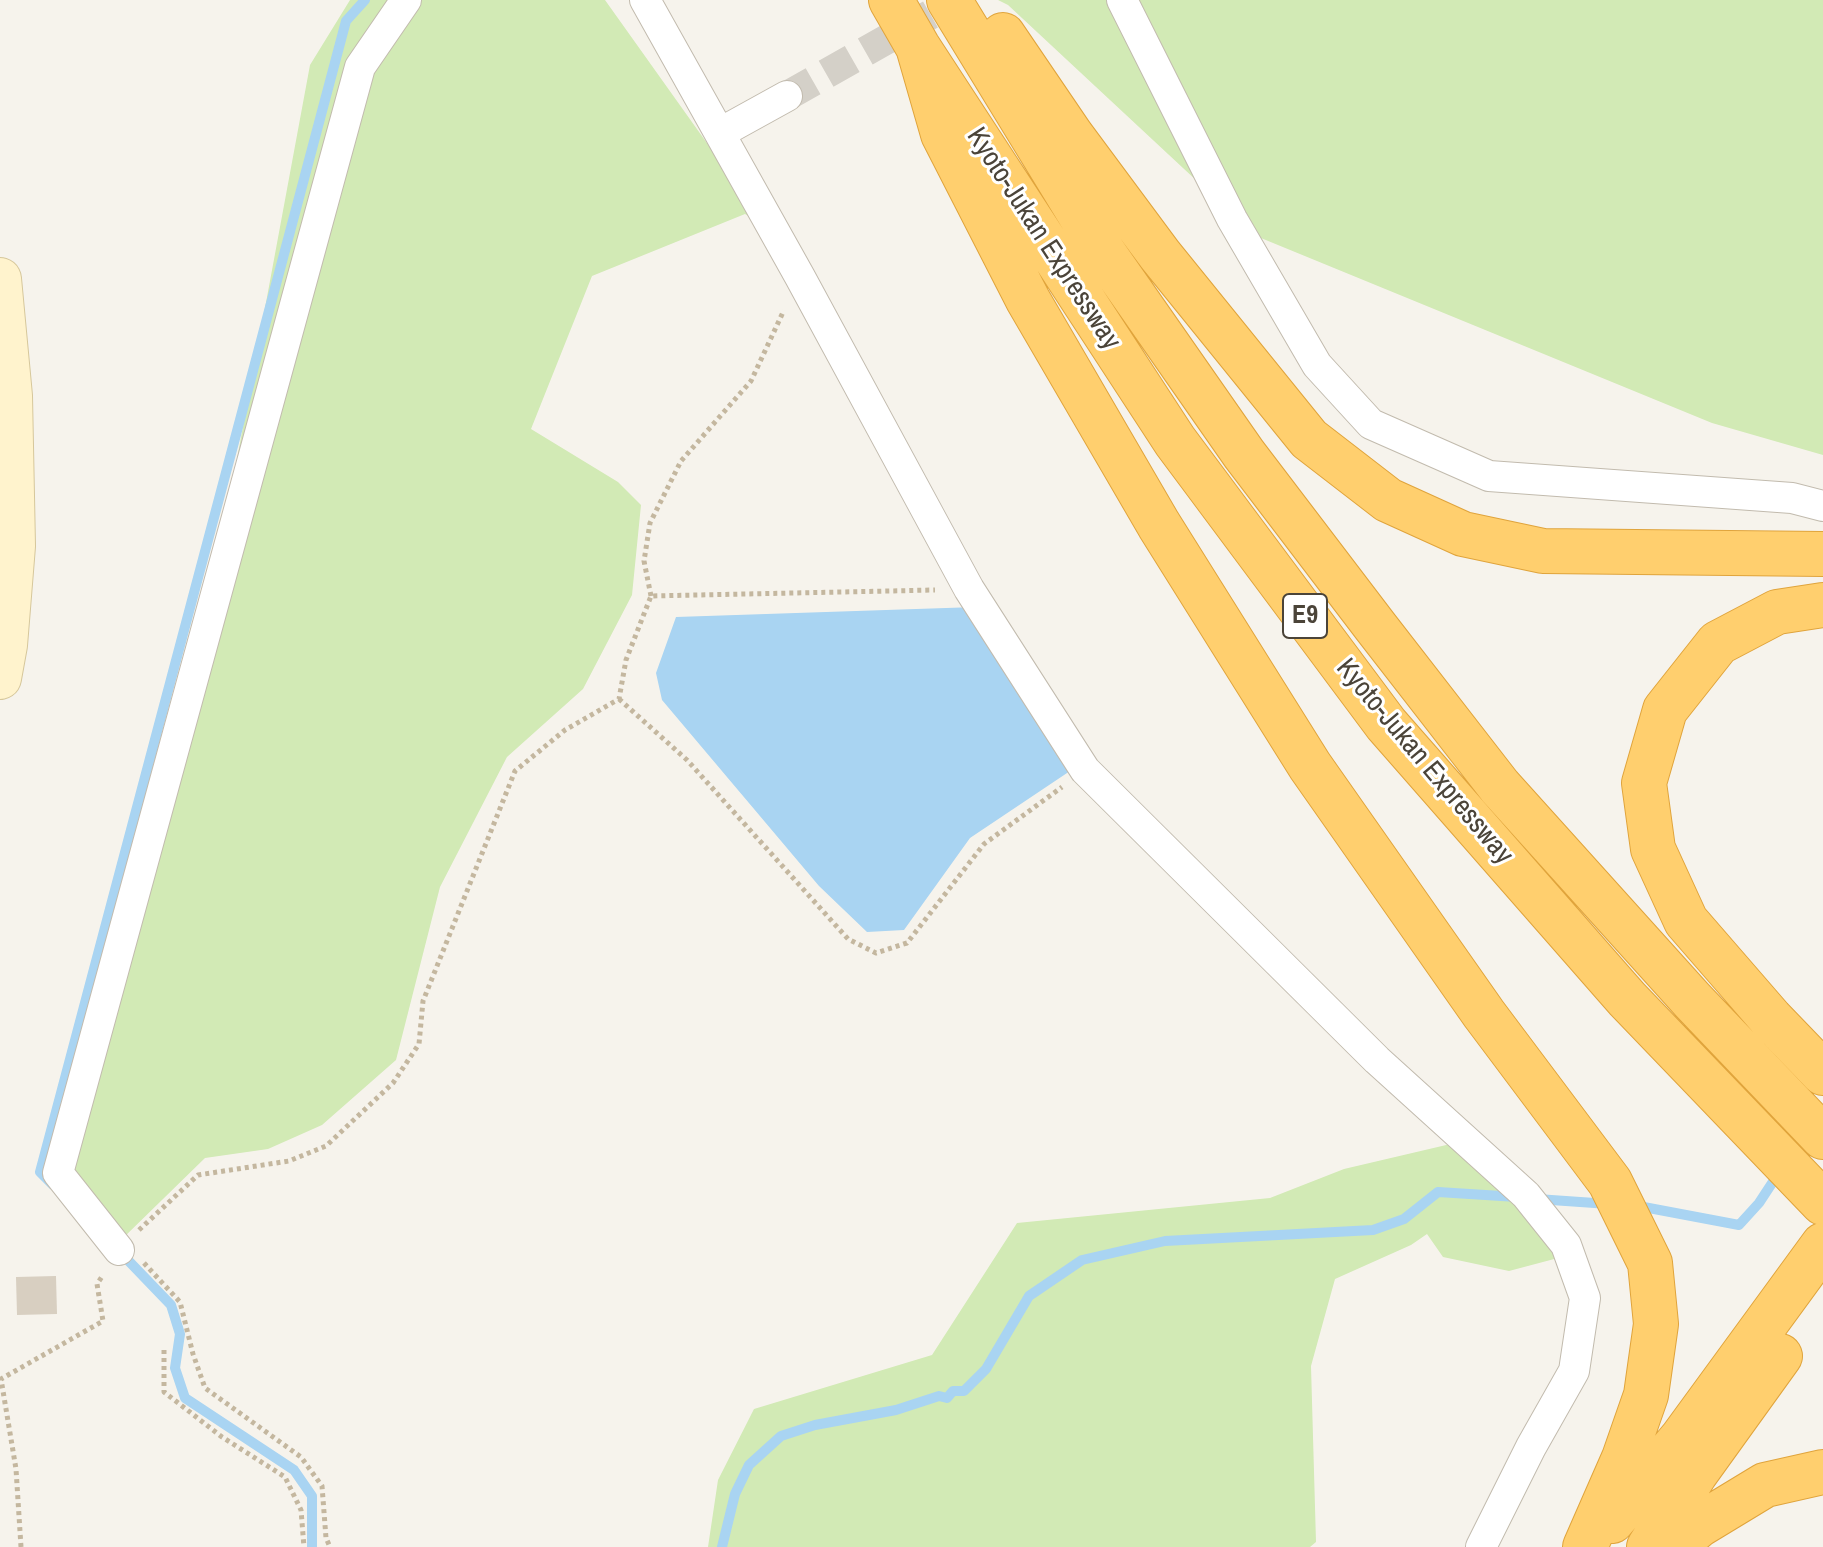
<!DOCTYPE html>
<html>
<head>
<meta charset="utf-8">
<style>
	body { margin:0 }
	canvas { display:block; background:#f6f3ec }
</style>
</head>
<body>
<canvas width="1823" height="1547"></canvas>
<script>
const g = document.querySelector('canvas').getContext('2d');
g.lineJoin = 'round';
function fill(path, color) { g.fillStyle = color; g.fill(path, 'evenodd'); }
const poly = rows => new Path2D(rows.map(r => 'M' + r).join(''));
function trace(path, color, width, dash) { g.strokeStyle = color; g.lineWidth = width; g.lineCap = dash ? 'butt' : 'round'; g.setLineDash(dash || []); g.stroke(path); }
function label(font, color, halo, rows, align = 'center') {
  g.font = font + ' "Archivo Narrow",sans-serif'; g.lineWidth = 6; g.setLineDash([]); g.textBaseline = 'middle'; g.strokeStyle = halo; g.fillStyle = color; for (const [text, x, y, turn = 0] of rows) {
    g.save(); g.translate(x, y); g.rotate((+turn || 0) * Math.PI / 180); g.textAlign = isNaN(turn) ? turn : align; if (halo) g.strokeText(text, 0, 0); g.fillText(text, 0, 0); g.restore();
  }
}
const green = poly([
	[350,0,605,0,766,226,745,214,592,276,531,429,618,482,641,505,632,595,583,689,507,757,440,887,396,1060,322,1125,268,1149,205,1158,120,1241,68,1175,163,819,237,459,310,65],
	[998,0,1823,0,1823,455,1712,423,1256,236,1008,5],
	[1459,1142,1516,1180,1558,1258,1509,1271,1443,1257,1427,1234,1411,1245,1335,1279,1311,1366,1316,1542,1310,1547,708,1547,718,1480,754,1409,932,1355,1017,1223,1270,1198,1344,1169]
]);
const water = poly([
	[976,607,1076,767,970,838,904,930,867,932,819,886,662,700,656,673,676,617]
]);
const stream = poly([
	[53,1185,40,1172,346,21,365,0],
	[1537,1199,1609,1204],
	[1633,1205,1739,1225,1759,1203,1780,1171],
	[121,1253,171,1305,180,1334,175,1368,185,1398,294,1470,312,1496,312,1547],
	[722,1547,735,1494,749,1465,781,1436,815,1425,896,1410,939,1396,947,1398,953,1391,964,1391,986,1369,1029,1296,1082,1260,1165,1241,1373,1230,1404,1219,1438,1192,1517,1197]
]);
const building = poly([
	[56,1276,57,1314,17,1315,16,1277]
]);
const streetTunnel = poly([
	[787,96,956,0]
]);
const path = poly([
	[651,596,644,561,650,523,681,461,751,381,784,310],
	[619,699,687,760,848,939,876,953,907,943,984,844,1062,787],
	[139,1230,198,1175,289,1161,326,1146,393,1083,419,1044,423,1001,515,771,565,730,619,699,626,660,651,596,935,590],
	[144,1263,180,1302,193,1354,205,1388,301,1457,322,1486,326,1538,330,1547],
	[164,1350,164,1392,222,1437,285,1477,301,1510,304,1547],
	[21,1547,16,1469,1,1379,103,1321,97,1284,103,1275]
]);
const street = poly([
	[645,0,800,277,969,589,1085,770,1377,1060,1526,1195,1566,1245,1585,1298,1574,1371,1531,1447,1481,1547],
	[1122,0,1232,219,1317,365,1371,424,1489,476,1792,498,1823,506],
	[720,133,787,96],
	[119,1250,58,1173,360,67,406,0]
]);
const secondary = poly([
	[0,279,11,396,14,546,6,645,0,678]
]);
const highway = poly([
	[891,0,918,47,1175,441,1386,724,1627,999,1823,1203],
	[949,0,1101,249,1244,454,1375,626,1500,787,1692,1000,1823,1137],
	[1003,35,1071,135,1160,255,1309,439,1388,500,1463,534,1543,551,1823,554],
	[918,47,943,134,1028,300,1159,525,1310,766,1484,1014,1610,1182,1650,1263,1656,1324,1646,1395,1624,1458,1585,1547],
	[1823,605,1777,612,1718,643,1665,710,1644,783,1653,849,1686,921,1771,1019,1823,1073],
	[1612,1521,1682,1438,1823,1245],
	[1649,1547,1695,1474,1780,1356],
	[1673,1547,1699,1525,1765,1485,1823,1472]
]);
const shields = [
	[1305,616,44]
];
const shieldNames = [
	["E9",1305,616]
];
const streetNames = [
	["Kyoto-Jukan Expressway",1043,239,57],
	["Kyoto-Jukan Expressway",1424,762,50]
];
fill(green, '#d2eab5');
fill(water, '#a9d4f2');
trace(stream, '#a9d4f2', 10);
fill(building, '#d8cfc1');
trace(streetTunnel, '#d4d0c8', 30, [30, 15]);
trace(street, '#c2bbae', 32);
trace(secondary, '#d6c79b', 44);
trace(highway, '#e0a43c', 46);
trace(path, '#c4b79f', 5, [4, 4]);
trace(street, '#fff', 30);
trace(secondary, '#fff3cd', 42);
trace(highway, '#ffcf6e', 44);
for (const [x, y, w] of shields) { const box = new Path2D(); box.roundRect(x - w / 2, y - 22, w, 44, 6); g.fillStyle = '#fff'; g.fill(box); trace(box, '#4b4439', 2); }
label('bold 26px', '#4b4439', null, shieldNames);
label('28px', '#4b4439', '#fff', streetNames);
</script>
</body>
</html>
